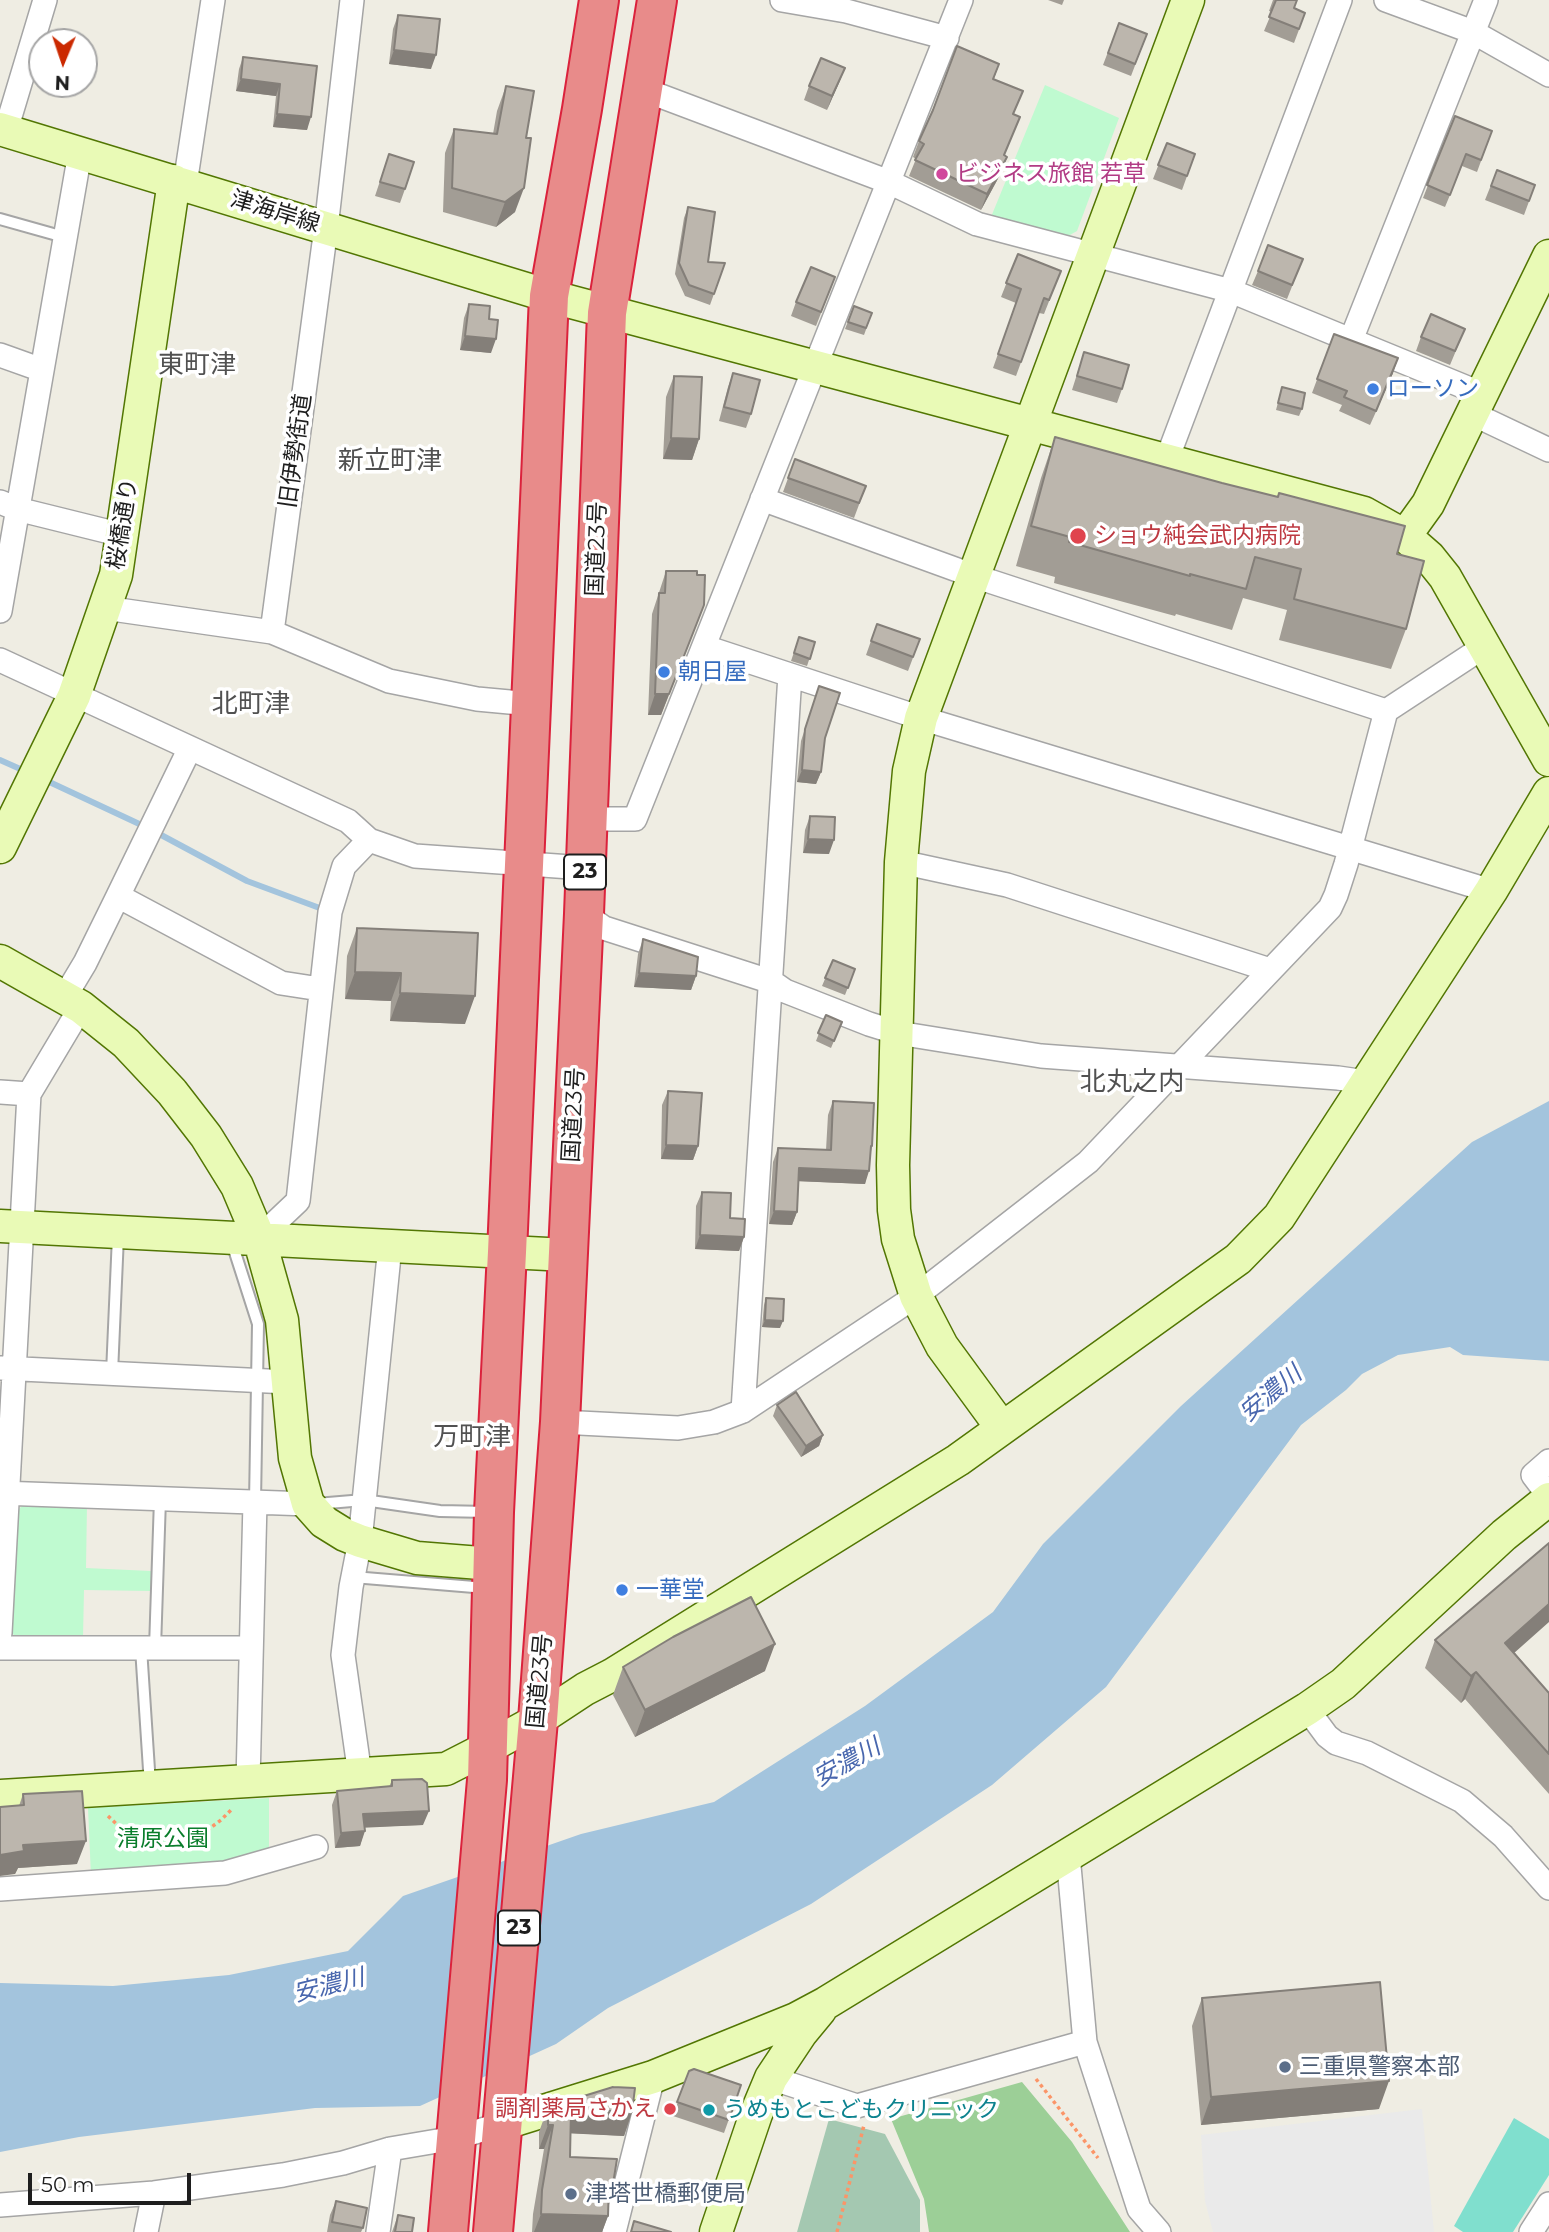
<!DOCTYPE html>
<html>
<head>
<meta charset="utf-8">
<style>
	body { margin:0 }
	#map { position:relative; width:1549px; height:2232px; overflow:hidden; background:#efede3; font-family:Montserrat,sans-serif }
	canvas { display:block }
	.north { position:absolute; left:28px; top:28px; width:70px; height:70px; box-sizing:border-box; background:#fff; border:2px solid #a5a5a5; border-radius:50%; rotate:182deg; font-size:19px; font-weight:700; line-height:28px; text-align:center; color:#1e1e1e }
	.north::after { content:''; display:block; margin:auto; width:24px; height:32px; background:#cb2900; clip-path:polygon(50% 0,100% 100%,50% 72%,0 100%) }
	.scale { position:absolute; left:28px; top:2173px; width:163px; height:32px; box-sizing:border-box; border:4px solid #1e1e1e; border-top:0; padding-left:9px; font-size:21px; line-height:24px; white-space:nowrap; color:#1e1e1e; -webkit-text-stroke:5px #fff; paint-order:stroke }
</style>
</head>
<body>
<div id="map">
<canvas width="1549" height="2232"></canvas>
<div class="north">N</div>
<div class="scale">50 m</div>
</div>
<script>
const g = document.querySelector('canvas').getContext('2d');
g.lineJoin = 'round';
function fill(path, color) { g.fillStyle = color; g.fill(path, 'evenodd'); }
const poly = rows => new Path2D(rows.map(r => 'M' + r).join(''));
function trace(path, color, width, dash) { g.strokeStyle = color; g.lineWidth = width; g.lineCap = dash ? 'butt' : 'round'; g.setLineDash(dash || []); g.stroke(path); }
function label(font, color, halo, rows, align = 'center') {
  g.font = font + ' Montserrat,"Noto Sans JP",sans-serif'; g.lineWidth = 7; g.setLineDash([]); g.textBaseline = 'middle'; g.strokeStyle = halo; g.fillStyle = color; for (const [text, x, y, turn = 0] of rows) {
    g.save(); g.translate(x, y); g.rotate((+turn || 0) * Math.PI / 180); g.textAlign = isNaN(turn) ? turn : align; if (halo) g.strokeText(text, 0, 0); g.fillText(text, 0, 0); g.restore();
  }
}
const forest = poly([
	[1022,2082,1072,2142,1130,2232,929,2232,924,2199,891,2119]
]);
const cemetery = poly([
	[829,2119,885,2134,920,2200,920,2232,797,2232]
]);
const park = poly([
	[1045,85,1119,118,1077,231,1068,236,991,217],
	[25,1503,87,1504,86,1568,151,1571,151,1591,84,1590,83,1638,17,1638,10,1631,17,1511],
	[269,1798,269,1850,235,1866,91,1876,88,1808]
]);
const pitch = poly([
	[1514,2118,1549,2139,1549,2175,1513,2232,1463,2232,1454,2226]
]);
const parking = poly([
	[1422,2109,1434,2232,1213,2232,1205,2201,1201,2135]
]);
const water = poly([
	[1549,1101,1549,1361,1463,1355,1450,1347,1398,1355,1362,1374,1346,1390,1301,1425,1106,1687,992,1785,811,1904,608,2008,556,2044,420,2106,315,2108,79,2137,0,2152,0,1983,113,1986,229,1975,348,1951,403,1896,581,1834,714,1802,865,1706,993,1612,1043,1544,1181,1406,1472,1142]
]);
const stream = poly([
	[0,760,27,772],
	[43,779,150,829,247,881,325,910]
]);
const path = poly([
	[108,1816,125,1832,137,1838,177,1847,198,1837,221,1820,232,1809],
	[1036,2079,1098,2158],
	[837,2232,864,2125]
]);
const lane = poly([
	[0,219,64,237],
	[231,1240,258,1324,255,1502],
	[112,1373,118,1236],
	[316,1504,364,1500,440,1511,488,1512],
	[353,1577,486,1588],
	[141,1648,150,1785],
	[155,1648,160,1499]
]);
const street = poly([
	[782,0,846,11,947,38],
	[1386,0,1473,32,1549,75],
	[642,89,889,182,977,224,1231,291,1482,394],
	[6,130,45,0],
	[185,184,213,0],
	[1351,340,1486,0],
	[0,355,42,370],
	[1473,414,1549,450],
	[1167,459,1340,0],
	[762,499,974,576,1386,711],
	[0,502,17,509,122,535],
	[105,608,272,632,389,681,477,699,531,704],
	[0,611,80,153],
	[272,632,326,228,352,0],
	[705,647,921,718,1491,891],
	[0,660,348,821,369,840,415,856,585,868],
	[190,748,118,896,281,983,320,989],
	[587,819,635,819,961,0],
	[901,862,1007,885,1270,970],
	[584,914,604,928,772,982,785,991,869,1024,898,1033,1041,1056,1338,1078,1366,1082],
	[64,998,85,963,118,896],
	[0,1092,29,1094],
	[259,1238,298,1201,330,912,344,866,369,840],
	[1,1368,288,1382],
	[743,1411,790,675],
	[560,1422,678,1428,714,1422,743,1411,916,1296,1088,1162,1330,908,1336,895,1346,864,1386,711,1485,646],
	[1549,1461,1533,1475,1549,1496],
	[0,1493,308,1504],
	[0,1633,29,1094,81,1007],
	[0,1648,251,1648],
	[1307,1709,1327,1736,1336,1743,1367,1753,1462,1801,1503,1836,1549,1888],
	[360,1775,343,1655,351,1587,360,1541,390,1246],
	[248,1781,255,1502],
	[1068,1855,1085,2042,1139,2209,1159,2232],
	[0,1889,225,1873,316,1847],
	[771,2078,857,2106,1085,2042],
	[0,2205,154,2193,283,2175,343,2163,390,2149,455,2138,502,2124],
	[146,2232,154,2193],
	[378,2232,390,2149],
	[614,2232,653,2077],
	[1531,2232,1549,2204]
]);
const secondary = poly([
	[0,129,549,296,1364,513,1405,536,1429,557,1445,577,1549,760],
	[1405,536,1428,504,1549,256],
	[0,847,74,696,116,575,174,181],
	[0,961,81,1007,126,1043,172,1092,206,1136,237,1186,259,1238,282,1320,295,1458,308,1504,324,1522,345,1535,360,1541,417,1558,493,1564],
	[0,1226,567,1255],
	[1002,1428,942,1346,916,1296,898,1239,894,1210,893,1165,901,862,909,771,921,718,1188,0],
	[0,1796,446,1769,487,1748,538,1720,585,1689,612,1675,958,1460,1238,1259,1279,1217,1491,891,1549,793],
	[502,2124,653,2077,796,2019,826,2003,1307,1709,1343,1684,1504,1535,1549,1499],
	[716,2232,756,2114,771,2078,801,2033,820,2010]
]);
const highway = poly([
	[448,2232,487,1780,494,1512,507,1252,549,296,582,109,599,0],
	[493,2232,538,1720,560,1422,584,914,607,313,657,0]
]);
const wall = poly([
	[1048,0,1064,0,1062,5],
	[1273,0,1297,0,1294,8,1300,27,1294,43,1264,31,1272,12,1269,11],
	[398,15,431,69,389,64,393,29],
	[1119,23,1147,34,1131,76,1103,65],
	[243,57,317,66,307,130,273,127,276,96,236,91,239,69],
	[999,64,994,79,1014,115,1020,117,1004,156,1007,157,1001,173,981,210,909,176,916,159,913,157,919,141],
	[845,68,827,110,804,100,809,86],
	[506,86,526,138,515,212,496,227,443,212,445,153,454,129,493,134,497,111],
	[1455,116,1492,131,1477,172,1462,166,1445,207,1423,198],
	[1167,143,1195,154,1182,190,1153,179],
	[389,154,405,189,400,203,375,196],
	[1497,170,1535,185,1524,215,1485,200],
	[688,207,708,262,725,263,710,305,685,296,675,274,684,218],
	[1018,254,1061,271,1044,314,1039,313,1016,376,993,368,1016,303,1001,297],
	[1303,259,1287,299,1252,285,1258,271],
	[835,277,816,326,791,316,796,302],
	[469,304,489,319,491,353,460,350,464,318],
	[854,306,872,313,864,335,845,329],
	[1465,329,1450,365,1416,351,1421,337],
	[1334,334,1393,373,1370,425,1339,411,1342,405,1312,393],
	[1084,352,1122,389,1117,403,1072,390],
	[733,373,751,414,746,428,719,421,728,387],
	[674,376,699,439,692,460,663,459,666,397],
	[1282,387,1302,409,1299,416,1276,410],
	[1055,437,1397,554,1406,629,1391,669,1279,640,1287,610,1243,598,1232,630,1176,614,1175,616,1054,583,1055,577,1016,566,1041,478],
	[795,459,866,486,854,518,783,492],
	[666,571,697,575,704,605,661,715,648,715,652,614],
	[877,624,920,639,908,671,866,655],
	[799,637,815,642,807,666,791,661],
	[819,686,825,738,821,772,816,784,797,782,801,741],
	[810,816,829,854,803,853,805,830],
	[357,928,465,1024,390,1021,391,1001,345,999,347,956],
	[643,939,696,976,691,990,634,987,638,954],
	[833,960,855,969,845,995,822,986],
	[826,1015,842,1022,831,1048,816,1041],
	[668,1091,698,1146,693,1160,661,1159,662,1105],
	[833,1101,872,1146,865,1184,798,1181,797,1212,792,1225,769,1224,773,1162,778,1148,826,1150,828,1115],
	[702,1192,730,1218,744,1237,739,1251,695,1249,696,1206],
	[766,1298,780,1328,762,1327,764,1305],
	[777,1405,823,1435,819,1446,801,1457,773,1416],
	[1435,1640,1515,1653,1549,1693,1549,1794,1465,1699,1461,1703,1425,1668],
	[623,1667,765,1671,635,1737,613,1695],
	[392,1780,423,1825,365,1827,360,1846,335,1848,332,1805,337,1791,389,1787],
	[23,1794,77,1864,18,1868,15,1874,19,1806],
	[1202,1998,1379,2109,1201,2125,1192,2026],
	[689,2071,741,2085,724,2133,673,2116],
	[548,2107,632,2112,624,2136,571,2133,570,2157,609,2195,608,2216,602,2232,532,2232,533,2214,544,2149,539,2149,539,2132],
	[336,2201,363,2228,361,2232,327,2232,330,2215],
	[398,2215,412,2232,392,2232]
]);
const shadedWall = poly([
	[394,50,436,55,431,69,389,64],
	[845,68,839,83,827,110,832,96],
	[241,79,280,84,276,96,236,91],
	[277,114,311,117,307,130,273,127],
	[1007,157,1001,173,981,210,987,194],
	[524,188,515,212,496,227,505,202],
	[465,336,496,339,491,353,460,350],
	[1398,358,1393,373,1370,425,1376,411],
	[671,438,699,439,692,460,663,459],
	[704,605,661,715,648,715,655,694],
	[802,770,821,772,816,784,797,782],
	[808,839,834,840,829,854,803,853],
	[355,972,401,973,391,1001,345,999],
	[639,973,696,976,691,990,634,987],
	[400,993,475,996,465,1024,390,1021],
	[666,1145,698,1146,693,1160,661,1159],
	[799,1168,869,1171,865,1184,794,1181],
	[774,1211,797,1212,792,1225,769,1224],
	[700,1235,744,1237,739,1251,695,1249],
	[765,1320,783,1321,780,1328,762,1327],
	[823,1435,819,1446,801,1457,806,1446],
	[1549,1604,1549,1622,1495,1670,1505,1643],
	[775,1644,765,1671,635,1737,645,1710],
	[1476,1672,1465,1699,1461,1703,1471,1676],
	[429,1811,423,1825,358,1828,363,1814],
	[365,1831,360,1846,335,1848,341,1833],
	[86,1841,77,1864,18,1868,15,1874,0,1876,0,1855,23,1845],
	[1389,2081,1379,2109,1201,2125,1211,2097],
	[571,2109,632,2112,624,2136,563,2133],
	[548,2125,553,2125,544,2149,539,2149],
	[541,2214,608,2216,602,2232,534,2232]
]);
const building = poly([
	[1276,0,1297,0,1294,8,1305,13,1299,29,1269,17,1276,0],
	[398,15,440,19,436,55,394,50,398,15],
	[1119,23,1147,34,1135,64,1108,53,1119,23],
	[957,46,999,64,993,79,1023,91,1013,114,1020,117,1004,155,1007,157,987,194,915,160,924,144,919,141,933,110,957,46],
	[243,57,317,66,311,117,277,114,280,84,241,79,243,57],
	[821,58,845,68,832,96,809,86,821,58],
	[506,86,534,91,526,138,531,138,524,188,505,202,452,188,454,129,497,134,506,86],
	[1455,116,1492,131,1481,160,1466,154,1450,195,1427,185,1455,116],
	[1167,143,1195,154,1187,176,1158,165,1167,143],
	[389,154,414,162,405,189,380,182,389,154],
	[1497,170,1535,185,1529,201,1491,186,1497,170],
	[688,207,715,212,708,262,725,263,714,294,689,285,679,263,688,207],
	[1268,245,1303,259,1292,285,1258,271,1268,245],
	[1018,254,1061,271,1049,300,1044,298,1021,362,998,354,1021,289,1006,283,1018,254],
	[811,267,835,277,821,312,796,302,811,267],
	[469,304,490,306,489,319,498,320,496,339,465,336,469,304],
	[854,306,872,313,866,328,848,322,854,306],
	[1431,314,1465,329,1455,351,1421,337,1431,314],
	[1334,334,1398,358,1376,411,1344,397,1347,391,1317,379,1334,334],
	[1084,352,1129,365,1122,389,1077,376,1084,352],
	[733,373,760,380,751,414,724,407,733,373],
	[674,376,702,377,699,439,671,438,674,376],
	[1282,387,1305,393,1302,409,1278,403,1282,387],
	[1055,437,1222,483,1278,497,1279,493,1405,526,1397,554,1424,561,1406,629,1294,599,1301,569,1255,557,1246,589,1190,574,1190,576,1069,542,1070,537,1031,526,1055,437],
	[795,459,866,486,859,503,788,478,795,459],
	[666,571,697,571,697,575,705,575,704,605,669,694,655,694,659,593,665,593,666,571],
	[877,624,920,639,913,657,871,641,877,624],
	[799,637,815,642,810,659,794,653,799,637],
	[819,686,840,693,825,738,821,772,802,770,805,729,819,686],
	[810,816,835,817,834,840,808,839,810,816],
	[357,928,478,933,475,996,400,993,401,973,355,972,357,928],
	[643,939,698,957,696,976,639,973,643,939],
	[833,960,855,969,848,988,825,978,833,960],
	[826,1015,842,1022,834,1041,818,1033,826,1015],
	[668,1091,702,1093,698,1146,666,1145,668,1091],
	[833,1101,874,1103,872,1146,871,1146,869,1171,799,1168,797,1212,774,1211,778,1148,831,1150,833,1101],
	[702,1192,731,1193,730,1218,745,1219,744,1237,700,1235,702,1192],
	[766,1298,784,1299,783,1321,765,1320,766,1298],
	[796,1392,823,1435,806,1446,777,1405,796,1392],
	[1549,1543,1549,1604,1505,1643,1549,1693,1549,1754,1476,1672,1471,1676,1435,1640,1549,1543],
	[751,1597,775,1644,645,1710,623,1667,673,1637,751,1597],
	[422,1779,427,1783,429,1811,363,1814,365,1831,341,1833,337,1791,392,1786,392,1780,422,1779],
	[82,1791,86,1841,23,1845,24,1851,0,1855,0,1807,24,1805,23,1794,82,1791],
	[1380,1982,1389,2081,1211,2097,1202,1998,1380,1982],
	[694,2069,741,2085,729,2120,677,2102,689,2071,694,2069],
	[613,2087,635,2088,632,2112,571,2109,570,2157,617,2159,613,2184,609,2184,608,2216,541,2214,542,2190,553,2125,548,2125,548,2107,613,2087],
	[336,2201,367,2208,363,2228,332,2222,336,2201],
	[398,2215,414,2218,412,2232,395,2232,398,2215],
	[634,2221,671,2232,631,2232,634,2221]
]);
const markers = [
	[942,174,7,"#d1479c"],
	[1373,389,7,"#3f7fe0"],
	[1078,536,9,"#e0444e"],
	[664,672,7,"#3f7fe0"],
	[622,1590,7,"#3f7fe0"],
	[1285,2067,7,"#5c6f8a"],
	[670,2109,7,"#e0444e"],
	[709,2110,7,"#0f9aa8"],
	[571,2194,7,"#5c6f8a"]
];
const shields = [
	[585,872,42],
	[519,1928,42]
];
const shieldNames = [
	["23",585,872],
	["23",519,1928]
];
const hotelNames = [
	["ビジネス旅館 若草",956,174]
];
const streetNames = [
	["津海岸線",275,212,17],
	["旧伊勢街道",296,451,-82],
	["桜橋通り",123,524,-81],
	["国道23号",597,549,-88],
	["国道23号",574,1115,-87],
	["国道23号",540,1681,-85]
];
const shopNames = [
	["ローソン",1387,389],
	["朝日屋",678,672],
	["一華堂",636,1590]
];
const healthNames = [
	["ショウ純会武内病院",1094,536],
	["調剤薬局さかえ",656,2109,"right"]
];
const parkNames = [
	["清原公園",163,1839]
];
const serviceNames = [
	["三重県警察本部",1299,2067],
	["津塔世橋郵便局",585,2194]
];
const cultureNames = [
	["うめもとこどもクリニック",723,2110]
];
const waterNames = [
	["安濃川",1271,1394,-40],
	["安濃川",847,1763,-29],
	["安濃川",329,1986,-14]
];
const quarterNames = [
	["東町津",197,365],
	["新立町津",390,461],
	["北町津",251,704],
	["北丸之内",1132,1082],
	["万町津",472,1437]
];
fill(forest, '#9ccf97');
fill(cemetery, '#a4c8b1');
fill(park, '#bffad0');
fill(pitch, '#80dfce');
fill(parking, '#eaeaea');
fill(water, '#a3c4dd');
trace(stream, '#a3c4dd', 6);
trace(lane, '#a5a5a5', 14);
trace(street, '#a5a5a5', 26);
trace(secondary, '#527603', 35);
trace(highway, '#db223c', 42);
trace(path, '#fb9568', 3.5, [3.5, 3.5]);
trace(lane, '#fff', 10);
trace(street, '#fff', 23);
trace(secondary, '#e9fab6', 32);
trace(highway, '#e88b8a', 38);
fill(wall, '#a29d95');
fill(shadedWall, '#847f79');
fill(building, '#bcb6ad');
trace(building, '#847f79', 2);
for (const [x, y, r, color] of markers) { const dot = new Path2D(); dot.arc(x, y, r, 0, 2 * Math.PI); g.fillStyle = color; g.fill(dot); trace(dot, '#fff', 2.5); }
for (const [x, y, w] of shields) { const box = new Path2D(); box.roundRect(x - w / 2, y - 17.5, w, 35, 5); g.fillStyle = '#fff'; g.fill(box); trace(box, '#1e1e1e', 2); }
label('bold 21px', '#1e1e1e', null, shieldNames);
label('23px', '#b23c85', '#fff', hotelNames, 'left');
label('23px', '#1e1e1e', '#fff', streetNames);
label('23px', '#366cbe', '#fff', shopNames, 'left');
label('23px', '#be3a42', '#fff', healthNames, 'left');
label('23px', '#0a7d2b', '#fff', parkNames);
label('23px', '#4e5e75', '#fff', serviceNames, 'left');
label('23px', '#0d838f', '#fff', cultureNames, 'left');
label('italic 24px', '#4967ae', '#fff', waterNames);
label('26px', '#515151', '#fff', quarterNames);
</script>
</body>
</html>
